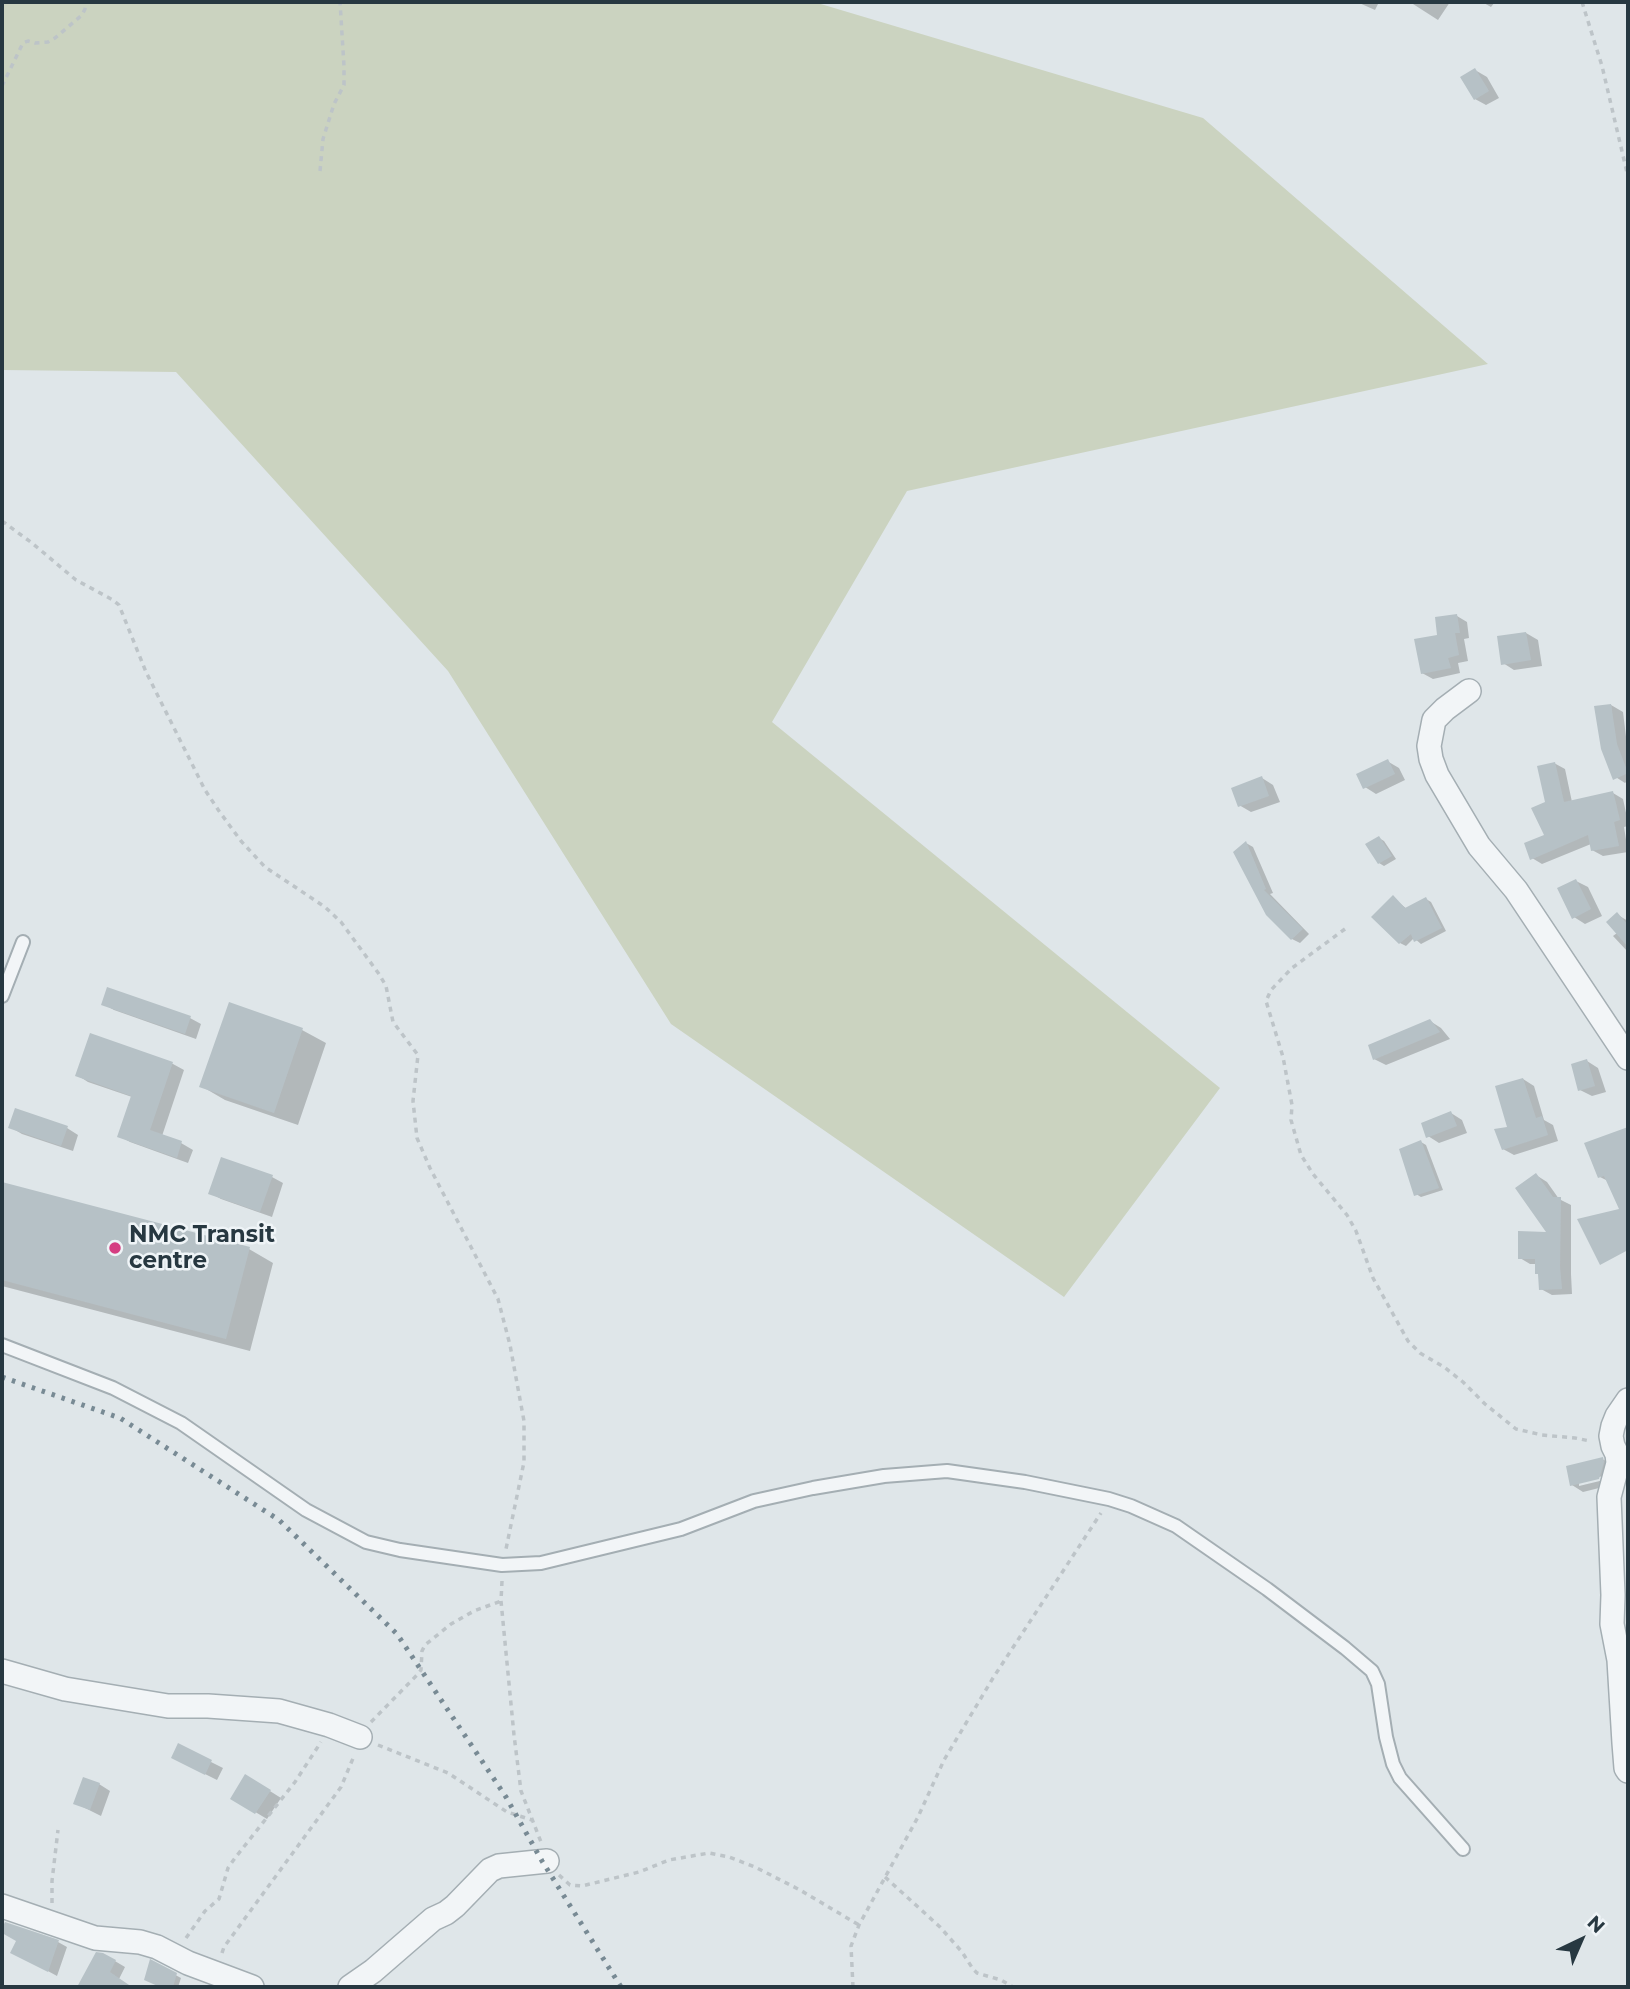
<!DOCTYPE html>
<html>
<head>
<meta charset="utf-8">
<style>
	body { margin:0 }
	#map { position:relative; width:1630px; height:1989px; overflow:hidden; background:#dfe6e9; font-family:Montserrat,sans-serif }
	canvas { display:block }
	.frame { position:absolute; inset:0; border:4px solid #273841; pointer-events:none }
	.north { position:absolute; left:1546px; top:1905px; width:70px; height:70px; -webkit-text-stroke:5px #eff4f7; paint-order:stroke; rotate:44deg; font-size:19px; font-weight:700; line-height:28px; text-align:center; color:#273841 }
	.north::after { content:''; display:block; margin:auto; width:24px; height:32px; background:#273841; clip-path:polygon(50% 0,100% 100%,50% 72%,0 100%) }
</style>
</head>
<body>
<div id="map">
<canvas width="1630" height="1989"></canvas>
<div class="frame"></div>
<div class="north">N</div>
</div>
<script>
const g = document.querySelector('canvas').getContext('2d');
g.lineJoin = 'round';
function fill(path, color) { g.fillStyle = color; g.fill(path, 'evenodd'); }
const poly = rows => new Path2D(rows.map(r => 'M' + r).join(''));
function trace(path, color, width, dash) { g.strokeStyle = color; g.lineWidth = width; g.lineCap = dash ? 'butt' : 'round'; g.setLineDash(dash || []); g.stroke(path); }
function label(font, color, halo, rows, align = 'center') {
  g.font = font + ' Montserrat,sans-serif'; g.lineWidth = 5; g.setLineDash([]); g.textBaseline = 'middle'; g.strokeStyle = halo; g.fillStyle = color; for (const [text, x, y, turn = 0] of rows) {
    g.save(); g.translate(x, y); g.rotate((+turn || 0) * Math.PI / 180); g.textAlign = isNaN(turn) ? turn : align; if (halo) g.strokeText(text, 0, 0); g.fillText(text, 0, 0); g.restore();
  }
}
const green = poly([
	[2,2,814,2,1203,118,1488,364,907,491,772,722,1220,1088,1064,1297,671,1024,448,671,176,372,2,370]
]);
const shadow = poly([
	[1357,2,1379,2,1375,10],
	[1414,2,1450,2,1438,20,1413,4],
	[1482,2,1495,2,1491,7],
	[1475,70,1487,77,1499,98,1486,105,1475,99],
	[1457,616,1467,622,1469,638,1464,639,1468,661,1458,663,1460,673,1433,679,1422,673,1439,636],
	[1526,633,1538,640,1542,666,1514,670,1503,663],
	[1611,705,1623,712,1628,753,1628,780,1625,783,1614,776],
	[1387,761,1399,768,1405,780,1376,794,1365,787],
	[1554,763,1565,769,1572,802,1613,793,1623,799,1628,822,1628,826,1624,827,1628,852,1603,856,1592,850,1591,844,1542,864,1532,858,1546,836,1547,803],
	[1262,778,1273,785,1280,802,1251,812,1239,805],
	[1379,838,1384,841,1396,859,1384,866,1379,863],
	[1246,843,1253,847,1273,893,1270,894,1309,934,1300,943,1292,939,1268,914],
	[1576,881,1588,887,1602,916,1585,924,1574,917],
	[1393,898,1407,909,1426,899,1431,902,1446,931,1421,944,1414,938,1406,946,1400,943,1374,917],
	[1618,915,1628,921,1628,952,1613,936,1617,933],
	[103,1004,190,1018,201,1024,196,1039,114,1010],
	[1430,1021,1441,1028,1450,1039,1386,1065,1374,1059],
	[302,1030,326,1043,298,1125,225,1100,201,1086],
	[91,1035,173,1064,184,1070,162,1136,181,1143,193,1150,188,1163,130,1142,119,1136,132,1097,88,1082,77,1075],
	[1587,1061,1598,1068,1606,1092,1592,1096,1580,1090],
	[1523,1079,1534,1086,1544,1120,1553,1125,1558,1141,1514,1155,1503,1149],
	[1451,1113,1462,1120,1467,1133,1439,1143,1428,1136],
	[10,1127,67,1128,78,1135,73,1151,22,1134],
	[1628,1129,1628,1243,1604,1254,1621,1210,1608,1181,1600,1177,1586,1144],
	[1421,1142,1426,1145,1443,1190,1421,1197,1416,1194],
	[1536,1175,1547,1182,1559,1199,1571,1205,1571,1274,1572,1294,1552,1295,1541,1289,1537,1264,1530,1264,1520,1258,1549,1234],
	[272,1177,283,1183,272,1217,221,1199,210,1193],
	[2,1183,249,1249,273,1263,250,1351,2,1286],
	[1602,1459,1614,1465,1611,1485,1583,1492,1572,1485],
	[1607,1475,1608,1479,1579,1486,1579,1482],
	[179,1746,223,1768,217,1780,185,1764],
	[246,1776,281,1798,267,1819,232,1798],
	[99,1784,110,1791,101,1816,75,1803],
	[6,1924,58,1942,67,1947,57,1976,13,1952,18,1941,2,1932],
	[97,1954,103,1954,125,1967,119,1979,131,1987,79,1987],
	[151,1962,181,1978,178,1987,162,1987,151,1982]
]);
const building = poly([
	[1475,68,1489,91,1474,100,1460,77],
	[1457,614,1460,633,1455,633,1459,655,1448,658,1451,668,1421,674,1414,639,1437,635,1435,617],
	[1526,632,1531,660,1501,665,1497,636],
	[1611,704,1617,744,1628,773,1613,780,1601,749,1594,706],
	[1388,759,1395,774,1363,789,1356,774],
	[1555,762,1564,802,1613,791,1620,820,1614,822,1619,846,1591,851,1588,835,1530,860,1524,843,1544,835,1531,808,1545,802,1537,766],
	[1262,776,1269,796,1238,807,1231,788],
	[1379,836,1392,856,1378,864,1365,844],
	[1246,841,1266,889,1264,890,1303,929,1291,940,1266,915,1233,852],
	[1576,879,1591,909,1572,919,1557,888],
	[1393,895,1405,908,1426,897,1442,928,1414,942,1411,934,1399,944,1371,917],
	[1617,912,1628,925,1628,947,1606,922],
	[107,987,191,1016,185,1034,101,1005],
	[229,1002,303,1028,274,1113,199,1087],
	[1430,1019,1440,1032,1373,1060,1368,1045],
	[90,1033,173,1062,150,1130,182,1141,177,1158,117,1137,131,1096,75,1076],
	[1587,1059,1595,1086,1578,1091,1571,1064],
	[1523,1078,1536,1118,1542,1116,1548,1135,1502,1150,1494,1129,1507,1127,1495,1086],
	[15,1108,68,1126,61,1146,8,1128],
	[1451,1111,1457,1126,1426,1138,1421,1123],
	[1628,1127,1628,1250,1600,1265,1577,1219,1619,1209,1604,1176,1598,1178,1584,1143],
	[1421,1140,1439,1188,1414,1196,1399,1149],
	[221,1157,273,1175,260,1212,208,1194],
	[1536,1173,1553,1197,1561,1197,1560,1267,1562,1289,1539,1290,1538,1274,1535,1274,1535,1259,1518,1259,1518,1231,1546,1232,1515,1188],
	[2,1182,250,1247,226,1339,2,1280],
	[1603,1457,1604,1462,1599,1479,1570,1486,1566,1466],
	[178,1743,212,1760,205,1775,171,1758],
	[245,1774,271,1790,255,1814,230,1799],
	[83,1777,100,1783,90,1810,73,1804],
	[5,1922,59,1940,48,1972,10,1953,16,1941,2,1933,2,1928],
	[96,1952,103,1953,116,1960,110,1972,132,1987,77,1987],
	[150,1959,177,1973,173,1987,160,1987,144,1980]
]);
const path = poly([
	[1582,2,1602,66,1628,177],
	[2,86,23,43,28,41,35,43,48,42,55,38,82,15,85,9,86,2],
	[320,171,323,139,334,104,344,85,344,66,340,2],
	[2,521,32,543,76,580,113,600,119,605,146,672,205,790,219,811,241,841,265,867,325,907,341,922,379,974,386,986,393,1022,418,1055,413,1101,417,1138,430,1168,498,1299,510,1345,524,1421,524,1462,506,1549],
	[1345,929,1292,968,1271,990,1266,1001,1283,1057,1292,1105,1291,1120,1301,1155,1313,1174,1347,1215,1356,1231,1373,1278,1408,1341,1420,1353,1444,1367,1463,1382,1485,1404,1516,1429,1542,1435,1575,1438,1590,1441],
	[502,1581,501,1601,514,1735,521,1791,541,1842],
	[371,1722,418,1674,421,1670,422,1651,425,1645,451,1624,474,1611,501,1601],
	[378,1745,448,1773,507,1812,532,1820],
	[559,1875,570,1885,582,1886,639,1872,669,1860,709,1853,729,1857,755,1867,800,1890,859,1925],
	[885,1877,940,1927,962,1952,973,1969,977,1973,1001,1980,1013,1987],
	[52,1903,52,1881,58,1830],
	[186,1938,205,1911,219,1899,228,1868,235,1858,295,1782,321,1742],
	[222,1953,224,1947,341,1787,354,1756],
	[853,1987,851,1946,859,1925,918,1817,944,1760,993,1678,1101,1513]
]);
const lane = poly([
	[2,996,23,942],
	[2,1345,113,1388,181,1423,306,1510,366,1542,400,1550,502,1565,541,1563,681,1529,754,1501,813,1488,884,1476,947,1471,1025,1482,1109,1499,1131,1506,1176,1526,1267,1589,1345,1648,1372,1671,1378,1684,1386,1737,1393,1764,1400,1778,1463,1849]
]);
const street = poly([
	[1469,691,1445,709,1434,720,1429,746,1431,759,1437,775,1479,846,1516,890,1628,1058],
	[1628,1400,1617,1416,1613,1426,1611,1436,1613,1446,1617,1454,1618,1463,1609,1497,1613,1595,1612,1624,1619,1660,1624,1743,1626,1768,1628,1771],
	[2,1671,65,1689,168,1706,208,1706,279,1711,329,1725,360,1737],
	[2,1906,95,1938,140,1942,157,1947,188,1963,252,1987],
	[350,1987,373,1971,433,1919,446,1913,455,1906,490,1870,499,1866,547,1861]
]);
const rail = poly([
	[2,1377,120,1418,279,1520,397,1634,506,1797,542,1861,621,1987]
]);
const markers = [
	[115,1248,7,"#d53d81"]
];
const poiNames = [
	["NMC Transit",129,1235],
	["centre",129,1261]
];
fill(green, '#cbd3c0');
fill(shadow, '#0003');
fill(building, '#b6c1c6');
trace(lane, '#a4aeb3', 16);
trace(street, '#a4aeb3', 26);
trace(path, '#bdc4c8', 3.5, [5, 5]);
trace(lane, '#f2f5f7', 12);
trace(street, '#f2f5f7', 23);
trace(rail, '#788a94', 5, [3.5, 7]);
for (const [x, y, r, color] of markers) { const dot = new Path2D(); dot.arc(x, y, r, 0, 2 * Math.PI); g.fillStyle = color; g.fill(dot); trace(dot, '#eff4f7', 2.5); }
label('bold 23px', '#273841', '#eff4f7', poiNames, 'left');
</script>
</body>
</html>
